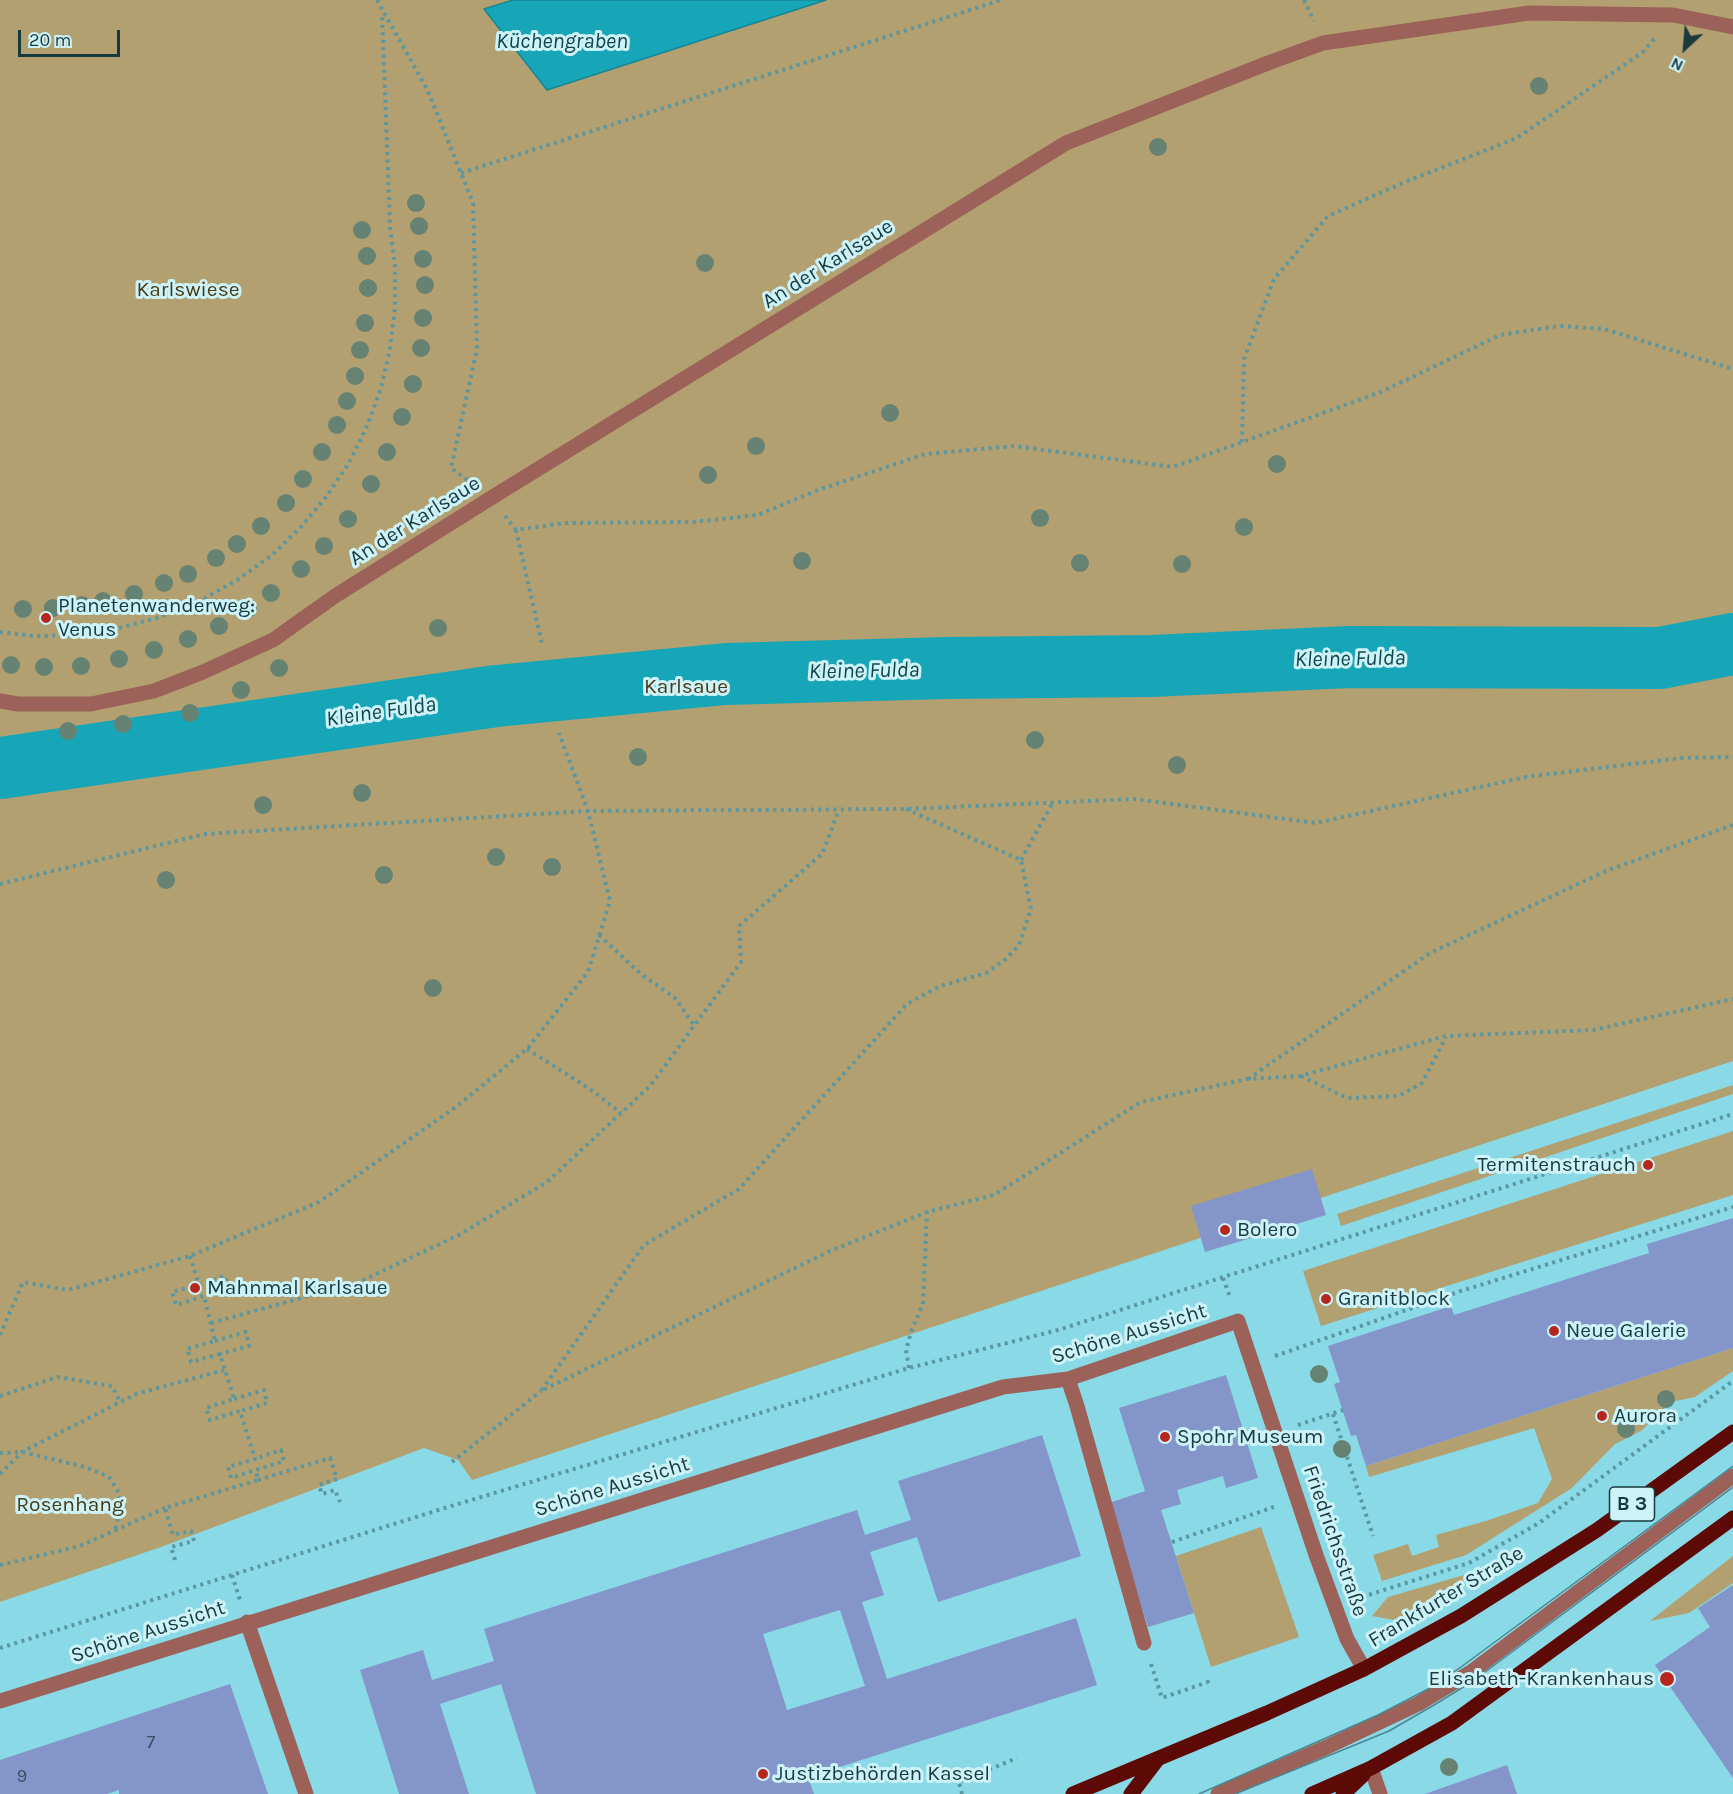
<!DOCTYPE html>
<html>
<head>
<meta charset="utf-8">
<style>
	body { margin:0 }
	#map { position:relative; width:1733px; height:1794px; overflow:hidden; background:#89d9e6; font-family:Karla,sans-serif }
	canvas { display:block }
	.north { position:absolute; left:1655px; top:18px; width:60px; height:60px; -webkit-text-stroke:4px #cdf3f9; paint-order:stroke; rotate:206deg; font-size:16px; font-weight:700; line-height:24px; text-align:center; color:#183a3f }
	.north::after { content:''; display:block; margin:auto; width:21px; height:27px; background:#183a3f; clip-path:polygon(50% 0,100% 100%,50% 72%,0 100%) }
	.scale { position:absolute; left:18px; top:30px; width:102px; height:27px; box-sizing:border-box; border:3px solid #183a3f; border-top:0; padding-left:8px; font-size:18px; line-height:21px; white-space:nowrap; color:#183a3f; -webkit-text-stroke:4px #cdf3f9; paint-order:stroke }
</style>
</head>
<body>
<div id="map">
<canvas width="1733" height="1794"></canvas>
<div class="north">N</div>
<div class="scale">20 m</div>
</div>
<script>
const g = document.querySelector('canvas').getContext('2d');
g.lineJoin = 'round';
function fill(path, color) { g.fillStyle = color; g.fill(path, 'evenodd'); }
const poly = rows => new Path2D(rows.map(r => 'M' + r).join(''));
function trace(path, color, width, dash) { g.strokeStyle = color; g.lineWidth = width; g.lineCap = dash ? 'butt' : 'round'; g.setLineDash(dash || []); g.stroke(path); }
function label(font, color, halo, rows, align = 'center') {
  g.font = font + ' Karla,sans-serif'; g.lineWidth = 6; g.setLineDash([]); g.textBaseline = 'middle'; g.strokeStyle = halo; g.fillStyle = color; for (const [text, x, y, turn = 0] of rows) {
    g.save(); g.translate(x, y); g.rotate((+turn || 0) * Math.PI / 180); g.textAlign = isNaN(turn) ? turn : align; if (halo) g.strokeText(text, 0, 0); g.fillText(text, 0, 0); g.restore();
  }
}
const green = poly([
	[0,0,1733,0,1733,1061,472,1480,458,1460,424,1448,161,1547,0,1602],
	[1733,1085,1733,1094,1341,1226,1337,1214],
	[1733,1131,1733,1195,1321,1326,1303,1271],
	[1733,1348,1733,1371,1695,1397,1671,1402,1641,1431,1615,1444,1572,1488,1466,1555,1382,1581,1373,1555,1408,1544,1412,1556,1439,1547,1436,1535,1486,1521,1538,1503,1552,1479,1534,1428,1369,1477,1366,1466],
	[1261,1527,1299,1637,1211,1667,1176,1556],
	[1733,1556,1733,1583,1689,1613,1650,1621],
	[1481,1570,1400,1621,1372,1616,1388,1597]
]);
const water = poly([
	[513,0,826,0,547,90,484,9,513,0]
]);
const river = poly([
	[0,768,496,696,726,674,946,668,1151,666,1349,657,1660,658,1733,644]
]);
const building = poly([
	[1312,1169,1326,1215,1205,1252,1191,1206],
	[1733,1218,1733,1348,1366,1466,1356,1435,1351,1436,1334,1384,1340,1382,1328,1346,1451,1306,1454,1315,1649,1253,1647,1244],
	[1226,1375,1258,1478,1226,1488,1223,1476,1177,1490,1181,1504,1161,1510,1194,1613,1148,1627,1109,1503,1145,1491,1119,1408],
	[1042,1435,1081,1556,938,1602,917,1537,870,1552,884,1595,862,1602,887,1679,1076,1618,1097,1685,808,1777,814,1794,536,1794,501,1684,440,1704,469,1794,399,1794,360,1670,423,1650,432,1680,494,1661,484,1629,857,1510,865,1535,911,1520,898,1481],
	[840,1610,865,1686,787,1710,763,1634],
	[1733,1585,1733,1778,1655,1665,1710,1627,1698,1608],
	[230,1684,268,1794,119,1794,119,1790,107,1794,0,1794,0,1760],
	[1507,1765,1517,1794,1425,1794]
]);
const path = poly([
	[377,0,428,91,473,203,477,349,451,468,470,482],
	[1304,0,1314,21],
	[461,173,1001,0],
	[1242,442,1244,359,1274,279,1328,216,1405,182,1517,138,1643,52,1654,39],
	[505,516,516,530,565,523,694,522,758,515,818,490,925,454,1014,446,1173,467,1381,392,1500,335,1559,326,1604,329,1733,369],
	[516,530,542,644],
	[0,632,33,636,76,635,119,628,160,617,200,601,237,580,271,556,300,528,326,497,349,463,367,426,381,388,390,349,395,308,395,267,390,227,382,13],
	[906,809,1021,860,1031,909,1019,945,1005,960,986,973,940,986,907,1004,739,1189,644,1245,541,1391,830,1251,927,1212,994,1195,1141,1102,1247,1079,1300,1076,1446,1036,1593,1030,1733,999],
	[1021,860,1053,802],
	[0,884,205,834,588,811,906,809,1135,799,1316,823,1526,777,1681,758,1733,757],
	[599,935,641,974,675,998,694,1025],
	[527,1049,590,1089,621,1113],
	[1301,1076,1347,1098,1399,1096,1422,1083,1446,1037],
	[1248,1079,1430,953,1606,871,1733,825],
	[190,1256,199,1285,172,1292,176,1305,204,1296,215,1341,187,1349,191,1362,220,1354,234,1399,206,1408,210,1420,240,1411,255,1459,228,1467,231,1478,284,1461,281,1450,255,1459],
	[1223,1278,1230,1297],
	[199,1285,225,1276,229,1289,204,1296],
	[211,1323,359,1282,459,1235,547,1182,650,1086,741,962,739,926,822,854,839,810],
	[0,1335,23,1282,68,1290,190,1256,319,1202,456,1107,527,1049,588,972,610,901,588,811,559,733],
	[215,1341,246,1332,249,1346,220,1354],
	[1275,1356,1461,1291,1733,1207],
	[909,1368,906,1350,911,1332,923,1304,927,1212],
	[0,1396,58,1377,112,1386,120,1402],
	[234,1399,264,1390,267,1403,240,1411],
	[1333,1414,1373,1536],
	[1298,1425,1343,1410],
	[0,1453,22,1452,85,1467,109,1477,119,1493,120,1508,115,1531],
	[452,1462,541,1391],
	[0,1474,22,1452,136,1394,225,1370],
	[258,1480,330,1458,337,1479,319,1485,322,1494,335,1490,340,1502],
	[1172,1542,1274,1507],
	[175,1560,171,1547,194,1541,191,1531,173,1535,165,1508,258,1480,256,1471],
	[0,1565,80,1546,165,1508],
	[232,1575,240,1600],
	[1361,1606,1365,1596,1469,1563,1539,1523,1733,1381],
	[0,1648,448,1507,909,1368,1058,1330,1733,1114],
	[1151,1664,1162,1698,1208,1682,1210,1687],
	[962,1794,959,1782,1017,1758]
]);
const minor = poly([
	[0,701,18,704,91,704,154,691,203,672,273,640,335,596,491,498,1066,143,1268,63,1323,43,1529,13,1673,15,1733,27],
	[1068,1379,1077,1406,1144,1643],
	[247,1622,306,1794],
	[0,1701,1003,1387,1068,1379,1238,1321,1316,1555,1347,1639,1364,1669],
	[1371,1768,1380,1794],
	[1218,1794,1327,1747,1418,1704,1471,1672,1733,1476]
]);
const major = poly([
	[1073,1794,1267,1713,1364,1669,1461,1616,1597,1530,1733,1432],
	[1131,1794,1157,1760],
	[1312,1794,1371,1768,1452,1723,1733,1518],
	[1343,1794,1363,1775]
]);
const tram = poly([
	[1199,1794,1378,1715,1430,1688,1461,1667,1733,1466],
	[1235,1794,1389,1731,1434,1705,1473,1681,1733,1487]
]);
const trees = [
	[1539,86],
	[1158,147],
	[416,203],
	[419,226],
	[362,230],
	[367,256],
	[423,259],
	[705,263],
	[425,285],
	[368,288],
	[423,318],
	[365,323],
	[421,348],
	[360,350],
	[355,376],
	[413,384],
	[347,401],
	[890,413],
	[402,417],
	[337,425],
	[756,446],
	[322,452],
	[387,452],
	[1277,464],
	[708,475],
	[303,479],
	[371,484],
	[286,503],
	[1040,518],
	[348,519],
	[261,526],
	[1244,527],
	[237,544],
	[324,546],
	[216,558],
	[802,561],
	[1080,563],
	[1182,564],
	[301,569],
	[188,574],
	[164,583],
	[271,593],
	[134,594],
	[103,601],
	[82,605],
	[53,608],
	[23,609],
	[248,609],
	[219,626],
	[438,628],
	[188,639],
	[154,650],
	[119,659],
	[11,665],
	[81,666],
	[44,667],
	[279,668],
	[241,690],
	[190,713],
	[123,724],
	[68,731],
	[1035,740],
	[638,757],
	[1177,765],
	[362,793],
	[263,805],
	[496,857],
	[552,867],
	[384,875],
	[166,880],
	[433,988],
	[1319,1374],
	[1666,1399],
	[1626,1429],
	[1342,1449],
	[1449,1767]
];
const markers = [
	[46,618,6,"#b5271d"],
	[1648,1165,6,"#b5271d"],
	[1225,1230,6,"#b5271d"],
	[195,1288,6,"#b5271d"],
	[1326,1299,6,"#b5271d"],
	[1554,1331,6,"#b5271d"],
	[1602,1416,6,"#b5271d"],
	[1165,1437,6,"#b5271d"],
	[1667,1679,8,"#b5271d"],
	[763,1774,6,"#b5271d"]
];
const numberNames = [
	["7",151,1743],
	["9",22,1777]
];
const shields = [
	[1632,1504,45]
];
const shieldNames = [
	["B 3",1632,1504]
];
const streetNames = [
	["An der Karlsaue",828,264,-32],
	["An der Karlsaue",415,521,-32],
	["Schöne Aussicht",1129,1334,-17],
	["Schöne Aussicht",612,1487,-17],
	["Friedrichsstraße",1335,1541,71],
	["Frankfurter Straße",1446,1597,-31],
	["Schöne Aussicht",148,1632,-18]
];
const parkNames = [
	["Karlswiese",188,290],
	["Karlsaue",686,687],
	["Rosenhang",70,1505]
];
const poiNames = [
	["Planetenwanderweg:",58,606],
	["Venus",58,630],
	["Termitenstrauch",1636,1165,"right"],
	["Bolero",1237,1230],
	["Mahnmal Karlsaue",207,1288],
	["Granitblock",1338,1299],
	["Neue Galerie",1566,1331],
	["Aurora",1614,1416],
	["Spohr Museum",1177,1437],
	["Elisabeth-Krankenhaus",1654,1679,"right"],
	["Justizbehörden Kassel",775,1774]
];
const waterNames = [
	["Küchengraben",562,42],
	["Kleine Fulda",1350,659,-1],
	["Kleine Fulda",864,671,-1],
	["Kleine Fulda",381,712,-8]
];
fill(green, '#b3a070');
fill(water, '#16a6b8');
trace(water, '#178694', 1.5);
trace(river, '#16a6b8', 62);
fill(building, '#8395c9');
trace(path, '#5a97a0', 4, [3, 4.5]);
trace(minor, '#9c6259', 15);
trace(major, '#5d0906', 15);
trace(tram, '#4d858e', 1.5);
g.fillStyle = '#658273';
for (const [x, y] of trees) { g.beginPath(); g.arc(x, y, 9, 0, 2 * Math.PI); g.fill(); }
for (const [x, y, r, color] of markers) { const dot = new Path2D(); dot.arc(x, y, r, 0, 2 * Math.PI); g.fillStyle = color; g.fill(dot); trace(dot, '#cdf3f9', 2); }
label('18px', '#335162', null, numberNames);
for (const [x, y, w] of shields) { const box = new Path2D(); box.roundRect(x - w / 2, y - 17, w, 34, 4.5); g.fillStyle = '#cdf3f9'; g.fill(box); trace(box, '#183a3f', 1.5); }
label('bold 20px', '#183a3f', null, shieldNames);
label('21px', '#183a3f', '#cdf3f9', streetNames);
label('21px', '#483a15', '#cdf3f9', parkNames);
label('21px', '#183a3f', '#cdf3f9', poiNames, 'left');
label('italic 22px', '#0f464e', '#cdf3f9', waterNames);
</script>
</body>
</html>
